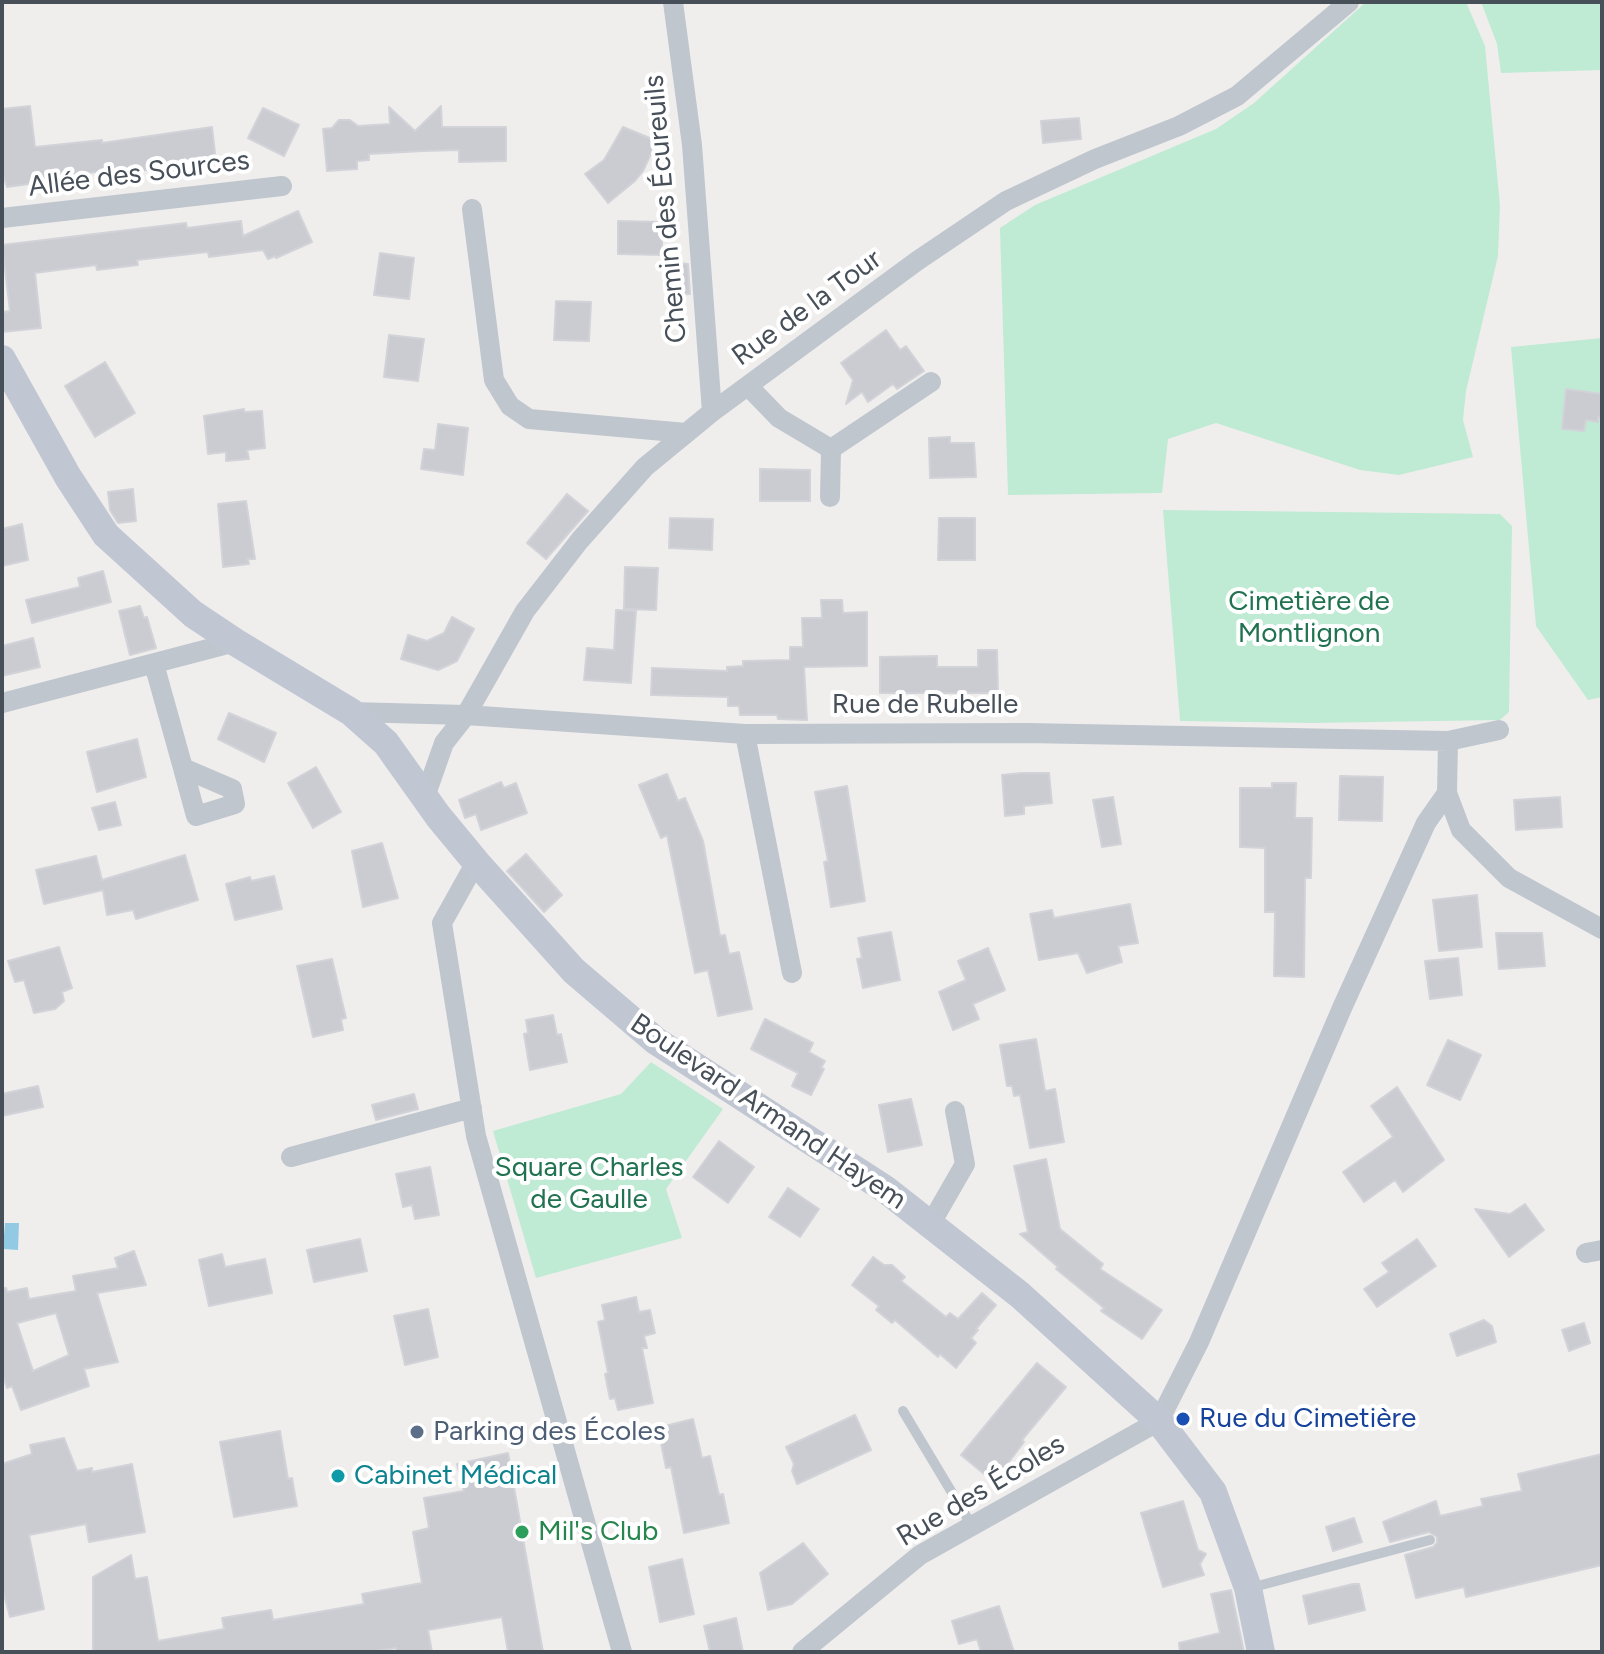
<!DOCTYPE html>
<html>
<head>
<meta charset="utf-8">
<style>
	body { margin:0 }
	#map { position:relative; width:1604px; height:1654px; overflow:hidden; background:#f0eeed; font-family:Figtree,sans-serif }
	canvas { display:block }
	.frame { position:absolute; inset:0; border:4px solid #474f59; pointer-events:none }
</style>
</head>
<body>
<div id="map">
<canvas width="1604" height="1654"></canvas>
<div class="frame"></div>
</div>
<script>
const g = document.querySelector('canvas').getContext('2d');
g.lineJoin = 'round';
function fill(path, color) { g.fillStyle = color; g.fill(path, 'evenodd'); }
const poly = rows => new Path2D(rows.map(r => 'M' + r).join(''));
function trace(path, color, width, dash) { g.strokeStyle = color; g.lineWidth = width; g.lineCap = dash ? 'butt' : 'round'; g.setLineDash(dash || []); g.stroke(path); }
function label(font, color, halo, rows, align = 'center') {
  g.font = font + ' Figtree,sans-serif'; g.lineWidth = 8; g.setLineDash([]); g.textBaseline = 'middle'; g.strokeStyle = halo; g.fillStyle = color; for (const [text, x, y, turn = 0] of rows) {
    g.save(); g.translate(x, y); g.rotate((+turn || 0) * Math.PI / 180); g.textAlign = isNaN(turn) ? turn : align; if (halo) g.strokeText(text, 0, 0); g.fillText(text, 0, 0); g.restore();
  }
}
const green = poly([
	[1366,2,1466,2,1485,46,1500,206,1498,256,1466,391,1463,420,1473,457,1399,475,1360,470,1216,423,1168,439,1162,493,1008,495,1000,228,1035,205,1216,129,1254,103],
	[1481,2,1602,2,1602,70,1501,73,1497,44],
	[1602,338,1602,697,1588,700,1536,626,1511,347],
	[1163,510,1500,514,1512,526,1509,712,1500,720,1312,723,1180,721],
	[651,1062,723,1109,666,1189,682,1238,536,1278,493,1131,621,1094]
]);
const water = poly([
	[5,1223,19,1223,18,1250,3,1249]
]);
const building = poly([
	[30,106,35,147,102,140,102,143,212,127,216,161,124,173,124,169,51,177,51,181,7,187,2,172,2,109,30,106],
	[441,106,442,127,506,127,506,161,459,162,459,150,423,151,369,154,369,160,357,161,357,169,327,171,323,129,332,128,339,120,350,120,358,126,390,124,389,107,415,131,441,106],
	[263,108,299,125,284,156,248,138,263,108],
	[1079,118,1081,139,1043,143,1041,121,1079,118],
	[623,127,657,141,643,171,635,181,608,203,585,174,604,160,623,127],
	[298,211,312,242,276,258,275,256,268,259,263,250,209,257,208,252,137,260,138,265,97,270,96,265,35,273,41,328,2,332,2,312,10,311,2,245,186,223,187,228,241,221,243,236,298,211],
	[618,221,662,222,662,255,618,254,618,221],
	[380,253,414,258,409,299,374,295,380,253],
	[672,262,688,264,690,294,673,295,672,262],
	[556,301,591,302,589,341,554,340,556,301],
	[886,330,900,350,906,346,924,371,897,389,893,384,868,402,862,392,846,404,853,380,841,363,886,330],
	[389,335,424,339,418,381,384,377,389,335],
	[105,362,135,413,95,437,65,386,105,362],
	[1566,389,1602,394,1602,418,1598,417,1598,422,1586,420,1584,431,1562,429,1566,389],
	[244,409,244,412,262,411,265,448,247,450,249,459,226,461,226,452,208,454,204,416,244,409],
	[438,424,468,428,463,475,421,469,424,449,435,450,438,424],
	[950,437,950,443,974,443,976,477,930,478,929,438,950,437],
	[760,469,810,470,810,501,760,501,760,469],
	[133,489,136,521,118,523,110,510,108,492,133,489],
	[567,494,588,511,546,559,527,543,567,494],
	[246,501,255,559,248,559,249,564,223,567,218,504,246,501],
	[670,518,713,519,712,550,669,548,670,518],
	[939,518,975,518,975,560,938,560,939,518],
	[22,524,28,560,2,566,2,529,22,524],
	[625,567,658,568,656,610,624,609,625,567],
	[103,571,111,602,32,623,26,600,80,587,78,578,103,571],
	[821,600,842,600,843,613,867,612,867,666,804,667,807,720,778,719,777,715,740,715,739,706,728,706,728,697,651,695,652,668,727,671,727,667,743,666,743,661,790,660,790,647,803,647,802,618,822,618,821,600],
	[140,606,144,618,147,617,156,648,130,655,119,611,140,606],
	[616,610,636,611,631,683,584,680,587,648,614,650,616,610],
	[452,617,474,629,457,661,438,670,401,659,408,635,427,641,444,633,452,617],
	[33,638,40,667,2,676,2,646,33,638],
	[978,650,997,650,998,693,880,693,880,657,937,656,937,667,978,667,978,650],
	[229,713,276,733,264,762,218,739,229,713],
	[137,739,146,777,97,792,87,752,137,739],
	[316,767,341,812,313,828,288,783,316,767],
	[1021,773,1049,773,1052,803,1024,806,1024,814,1005,816,1002,775,1021,773],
	[667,774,678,801,685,798,703,841,720,936,725,935,729,954,739,952,752,1009,718,1016,708,970,695,973,667,835,661,838,639,785,667,774],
	[1340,776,1383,777,1382,821,1339,820,1340,776],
	[501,782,504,788,516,783,527,813,481,830,476,814,465,818,459,800,501,782],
	[1272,783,1296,783,1295,818,1312,818,1311,878,1305,878,1304,977,1274,976,1275,912,1265,912,1265,848,1240,847,1240,788,1272,788,1272,783],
	[847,786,865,901,831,907,824,862,828,861,815,792,847,786],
	[1113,797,1121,844,1102,847,1093,800,1113,797],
	[1560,797,1562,827,1516,830,1514,800,1560,797],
	[115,802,121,825,99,830,92,808,115,802],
	[382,843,398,898,363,907,352,851,382,843],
	[526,854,562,895,544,912,507,871,526,854],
	[185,855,198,900,136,919,133,910,107,915,103,890,44,904,36,870,96,856,102,880,185,855],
	[274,876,282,909,235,920,226,884,250,877,251,881,274,876],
	[1477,895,1482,947,1439,951,1433,900,1477,895],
	[1130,904,1138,943,1118,946,1122,962,1087,973,1078,953,1039,960,1030,914,1052,910,1054,918,1130,904],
	[891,932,900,980,863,988,857,959,862,958,858,938,891,932],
	[1496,933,1542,933,1545,966,1499,969,1496,933],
	[59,947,72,988,62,992,64,1001,55,1009,34,1013,24,980,15,982,8,961,59,947],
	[988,948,1005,990,973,1004,979,1019,953,1030,939,992,966,980,958,961,988,948],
	[1458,958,1462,995,1430,999,1425,961,1458,958],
	[332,959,346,1018,341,1019,343,1030,313,1037,297,966,332,959],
	[553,1015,557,1035,561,1034,567,1062,530,1070,524,1034,528,1033,526,1020,553,1015],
	[765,1019,813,1043,809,1052,825,1061,821,1068,824,1069,811,1095,792,1086,798,1073,751,1049,765,1019],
	[1036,1039,1045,1091,1055,1089,1064,1142,1030,1148,1020,1095,1014,1096,1012,1086,1007,1086,1000,1045,1036,1039],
	[1448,1040,1481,1055,1460,1100,1427,1085,1448,1040],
	[38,1086,43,1107,2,1116,2,1094,38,1086],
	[1397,1087,1444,1160,1403,1192,1395,1180,1364,1202,1343,1172,1393,1137,1371,1106,1397,1087],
	[414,1094,418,1109,376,1120,372,1105,414,1094],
	[911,1099,922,1145,888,1152,879,1105,911,1099],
	[719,1141,754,1167,728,1203,693,1177,719,1141],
	[1046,1159,1060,1229,1103,1264,1100,1269,1162,1310,1142,1339,1101,1311,1104,1308,1056,1269,1058,1267,1020,1234,1028,1232,1014,1166,1046,1159],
	[430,1167,439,1215,415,1219,412,1205,403,1207,396,1174,430,1167],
	[788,1188,819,1209,800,1237,769,1217,788,1188],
	[1525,1204,1544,1230,1509,1257,1475,1209,1510,1214,1525,1204],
	[360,1239,367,1271,314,1282,307,1250,360,1239],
	[1417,1239,1436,1266,1377,1307,1364,1289,1389,1272,1382,1263,1417,1239],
	[134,1251,146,1285,97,1293,118,1362,84,1369,89,1386,21,1410,12,1386,7,1388,2,1373,2,1289,6,1288,7,1292,27,1288,29,1299,76,1291,73,1276,118,1268,115,1258,134,1251],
	[56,1313,69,1355,33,1371,17,1323,56,1313],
	[222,1254,225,1267,265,1259,272,1293,209,1306,199,1260,222,1254],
	[873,1257,884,1265,892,1265,905,1277,901,1281,946,1317,950,1313,958,1319,982,1293,996,1305,976,1329,978,1330,971,1338,976,1343,956,1368,940,1354,938,1357,895,1320,892,1323,876,1310,879,1306,852,1285,873,1257],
	[636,1297,639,1312,650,1310,655,1333,644,1336,647,1348,642,1348,653,1403,618,1410,615,1398,610,1399,605,1374,608,1373,598,1322,605,1320,602,1305,636,1297],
	[428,1309,438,1357,405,1365,394,1316,428,1309],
	[1484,1320,1492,1326,1496,1342,1457,1356,1450,1334,1484,1320],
	[1584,1323,1590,1343,1569,1351,1562,1330,1584,1323],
	[1037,1363,1066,1387,1022,1440,1024,1442,1003,1470,998,1466,989,1478,961,1455,1037,1363],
	[855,1415,871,1450,797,1484,792,1471,794,1464,786,1447,855,1415],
	[693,1419,702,1458,710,1456,719,1495,723,1494,729,1523,684,1533,671,1467,666,1468,661,1443,664,1442,661,1427,693,1419],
	[280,1431,288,1479,292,1478,297,1506,234,1517,220,1442,280,1431],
	[64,1438,77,1471,92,1468,92,1472,132,1464,145,1532,89,1542,86,1524,29,1535,44,1609,10,1617,2,1587,2,1464,32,1454,30,1445,64,1438],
	[508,1453,543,1652,508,1652,502,1617,428,1630,432,1652,397,1652,396,1648,371,1652,93,1652,93,1577,131,1555,135,1579,147,1577,158,1641,224,1629,222,1618,271,1610,273,1620,364,1604,362,1594,422,1583,413,1532,429,1528,424,1498,464,1491,457,1464,508,1453],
	[1602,1454,1602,1565,1466,1597,1464,1587,1416,1598,1405,1555,1433,1547,1437,1543,1437,1537,1429,1532,1390,1542,1383,1522,1436,1501,1440,1516,1483,1506,1481,1499,1522,1491,1518,1474,1602,1454],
	[1183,1501,1198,1550,1206,1554,1200,1564,1204,1575,1163,1587,1141,1513,1183,1501],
	[1354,1518,1362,1542,1333,1551,1326,1527,1354,1518],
	[803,1543,828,1574,792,1604,768,1610,760,1573,803,1543],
	[682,1559,694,1614,660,1622,649,1567,682,1559],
	[1353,1584,1359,1584,1365,1610,1309,1624,1303,1596,1353,1584],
	[1231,1590,1244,1652,1180,1652,1179,1643,1220,1633,1211,1594,1231,1590],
	[999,1606,1014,1652,981,1652,977,1639,959,1644,952,1621,999,1606],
	[736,1618,743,1652,710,1652,704,1626,736,1618]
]);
const lane = poly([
	[903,1411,972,1526],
	[1250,1588,1430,1540]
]);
const street = poly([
	[673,2,692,145,712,412],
	[472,209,494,380,510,406,529,419,686,433],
	[2,218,282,186],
	[748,386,779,418,831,449,830,497],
	[831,449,931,382],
	[154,664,183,768,196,816,235,804,232,789,183,768],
	[2,703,235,642],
	[351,712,466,715,745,734,1026,733,1448,741,1499,730],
	[745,734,792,973],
	[1447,793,1461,830,1509,878,1602,929],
	[425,797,444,743,466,715,525,611,580,540,645,467,712,412,917,261,1006,201,1095,159,1179,126,1237,96,1349,2],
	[476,862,442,923,476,1136,622,1652],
	[291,1157,472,1108],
	[930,1225,965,1164,955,1111],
	[1586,1253,1602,1250],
	[802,1652,920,1555,1159,1421,1199,1342,1342,1008,1426,823,1447,793,1448,741]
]);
const secondary = poly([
	[2,359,68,477,106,535,193,614,235,642,351,712,386,743,438,816,476,862,574,971,656,1041,885,1189,1020,1295,1159,1421,1213,1492,1248,1588,1261,1652]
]);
const markers = [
	[1183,1419,8,"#1a4fb4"],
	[417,1432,8,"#5c6f8a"],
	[338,1476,8,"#0f9aa8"],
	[522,1532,8,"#2e9e5b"]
];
const streetNames = [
	["Allée des Sources",139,174,-7],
	["Chemin des Écureuils",666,209,-95],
	["Rue de la Tour",807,308,-36],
	["Rue de Rubelle",925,705],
	["Boulevard Armand Hayem",768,1112,34],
	["Rue des Écoles",981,1491,-31]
];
const parkNames = [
	["Cimetière de",1309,602],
	["Montlignon",1309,634],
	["Square Charles",589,1168],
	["de Gaulle",589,1200]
];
const transitNames = [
	["Rue du Cimetière",1199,1419]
];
const serviceNames = [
	["Parking des Écoles",433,1432]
];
const cultureNames = [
	["Cabinet Médical",354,1476]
];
const leisureNames = [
	["Mil's Club",538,1532]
];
fill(green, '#bfead4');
fill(water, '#91cae2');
fill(building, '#caccd2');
trace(building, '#d2d3d8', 2);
trace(lane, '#bfc6ce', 10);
trace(street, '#bfc6ce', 20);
trace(secondary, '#c0c7d2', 28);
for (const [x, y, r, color] of markers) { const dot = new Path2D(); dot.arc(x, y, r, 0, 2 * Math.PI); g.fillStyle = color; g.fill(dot); trace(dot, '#fff', 3); }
label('28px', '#474f59', '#fff', streetNames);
label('28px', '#207250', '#fff', parkNames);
label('28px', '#164399', '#fff', transitNames, 'left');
label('28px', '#4e5e75', '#fff', serviceNames, 'left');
label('28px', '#0d838f', '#fff', cultureNames, 'left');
label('28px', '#27864d', '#fff', leisureNames, 'left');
</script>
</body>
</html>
